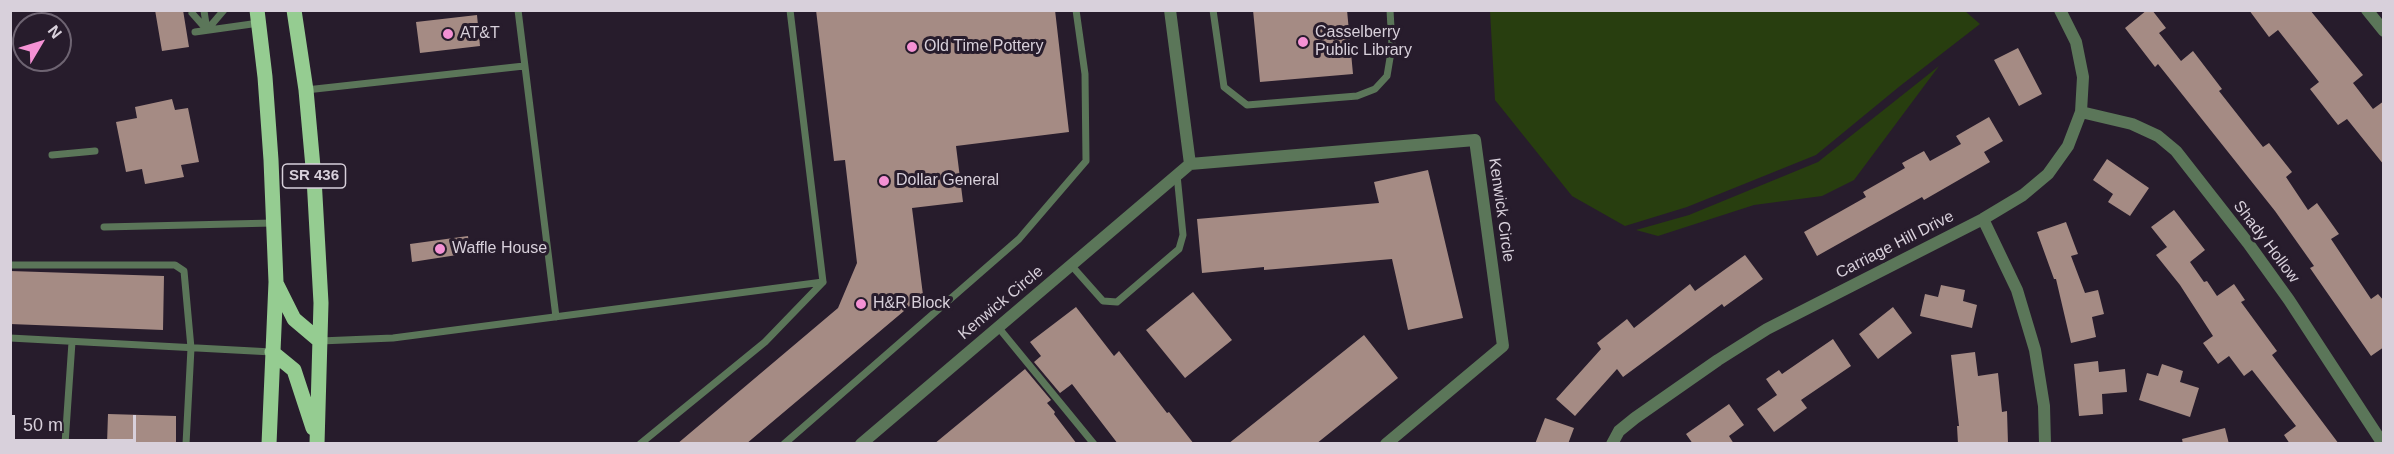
<!DOCTYPE html>
<html>
<head>
<meta charset="utf-8">
<style>
	body { margin:0 }
	#map { position:relative; width:2394px; height:454px; overflow:hidden; background:#271c2c; font-family:Arial,sans-serif }
	canvas { display:block }
	.frame { position:absolute; inset:0; border:12px solid #d8d0db; pointer-events:none }
	.north { position:absolute; left:12px; top:12px; width:60px; height:60px; box-sizing:border-box; background:#271c2c; border:2px solid #6e6472; border-radius:50%; rotate:52deg; font-size:16px; font-weight:700; line-height:24px; text-align:center; color:#d8d0db }
	.north::after { content:''; display:block; margin:auto; width:21px; height:27px; background:#f491d4; clip-path:polygon(50% 0,100% 100%,50% 72%,0 100%) }
	.scale { position:absolute; left:12px; top:415px; width:124px; height:27px; box-sizing:border-box; border:3px solid #d8d0db; border-top:0; padding-left:8px; font-size:18px; line-height:21px; white-space:nowrap; color:#d8d0db; -webkit-text-stroke:4px #271c2c; paint-order:stroke }
</style>
</head>
<body>
<div id="map">
<canvas width="2394" height="454"></canvas>
<div class="frame"></div>
<div class="north">N</div>
<div class="scale">50 m</div>
</div>
<script>
const g = document.querySelector('canvas').getContext('2d');
g.lineJoin = 'round';
function fill(path, color) { g.fillStyle = color; g.fill(path, 'evenodd'); }
const poly = rows => new Path2D(rows.map(r => 'M' + r).join(''));
function trace(path, color, width, dash) { g.strokeStyle = color; g.lineWidth = width; g.lineCap = dash ? 'butt' : 'round'; g.setLineDash(dash || []); g.stroke(path); }
function label(font, color, halo, rows, align = 'center') {
  g.font = font + ' Arial,sans-serif'; g.lineWidth = 6; g.setLineDash([]); g.textBaseline = 'middle'; g.strokeStyle = halo; g.fillStyle = color; for (const [text, x, y, turn = 0] of rows) {
    g.save(); g.translate(x, y); g.rotate((+turn || 0) * Math.PI / 180); g.textAlign = isNaN(turn) ? turn : align; if (halo) g.strokeText(text, 0, 0); g.fillText(text, 0, 0); g.restore();
  }
}
const green = poly([
	[1965,11,1980,24,1900,86,1816,155,1687,207,1625,226,1572,196,1495,100,1490,11],
	[1939,66,1854,180,1822,196,1754,205,1658,236,1636,230,1689,215,1818,162]
]);
const building = poly([
	[155,10,183,10,189,47,162,51],
	[816,10,1055,10,1069,132,956,146,963,202,912,208,923,295,746,444,677,444,838,308,857,263,845,160,834,161],
	[1253,10,1347,10,1353,74,1260,82],
	[2147,10,2152,10,2166,28,2159,33,2181,61,2193,51,2222,89,2219,91,2263,147,2269,143,2292,172,2286,177,2308,210,2317,203,2339,234,2331,239,2371,299,2378,294,2384,301,2384,347,2371,356,2310,268,2314,266,2275,211,2158,64,2155,67,2125,28],
	[2249,10,2310,10,2363,75,2353,83,2373,109,2384,101,2384,165,2347,119,2338,125,2310,89,2319,82,2278,30,2269,37],
	[477,15,480,46,420,53,416,22],
	[2018,48,2042,94,2019,106,1994,60],
	[172,99,175,110,188,108,199,162,181,165,184,177,145,184,142,169,126,172,116,122,137,118,135,107],
	[1989,117,2003,141,1984,152,1990,162,1924,200,1922,197,1817,256,1804,232,1866,197,1863,192,1905,168,1902,163,1924,151,1930,161,1961,144,1956,136],
	[2107,159,2149,188,2130,216,2108,202,2113,194,2093,180],
	[1428,170,1463,318,1408,330,1392,259,1264,270,1264,267,1202,273,1197,219,1379,203,1374,182],
	[2174,210,2205,250,2190,262,2204,282,2207,281,2217,296,2234,284,2245,300,2241,302,2277,351,2272,355,2339,444,2290,444,2284,435,2296,426,2252,370,2244,376,2229,356,2218,364,2203,343,2213,336,2180,285,2156,255,2167,247,2151,227],
	[2066,222,2078,254,2071,256,2085,293,2098,290,2104,314,2092,317,2096,337,2071,343,2056,279,2054,279,2037,232],
	[468,236,470,253,412,262,410,244],
	[1745,255,1763,279,1724,307,1722,304,1623,377,1617,369,1575,416,1556,399,1601,349,1597,343,1627,319,1634,328,1690,284,1695,291],
	[10,271,164,276,163,330,10,324],
	[1941,285,1965,290,1963,301,1977,305,1972,328,1920,316,1925,294,1938,297],
	[1193,292,1232,340,1185,378,1146,330],
	[1076,307,1114,356,1119,351,1167,413,1169,412,1194,444,1118,444,1072,384,1060,393,1034,362,1041,356,1030,342],
	[1893,307,1912,333,1878,359,1859,334],
	[1364,335,1398,378,1316,444,1228,444],
	[1833,339,1851,366,1801,400,1807,408,1774,432,1757,409,1777,395,1766,379,1779,370,1782,374],
	[1975,352,1978,376,1998,373,2002,412,2007,411,2008,444,1958,444,1957,426,1959,426,1951,355],
	[2098,361,2099,372,2125,369,2127,392,2102,394,2103,414,2079,416,2074,364],
	[2162,364,2183,371,2180,382,2199,388,2190,417,2139,400,2147,373,2158,376],
	[1025,369,1051,400,1047,403,1055,412,1054,414,1077,444,934,444],
	[1729,404,1744,425,1729,436,1734,444,1693,444,1686,434],
	[108,414,176,416,176,444,107,444],
	[1545,418,1574,428,1568,444,1535,444],
	[2225,428,2229,444,2183,444,2182,439]
]);
const service = poly([
	[518,10,556,317],
	[1213,10,1224,87,1247,105,1357,96,1375,89,1387,76,1392,46,1390,10],
	[204,11,207,30],
	[192,13,207,30],
	[207,30,224,10],
	[195,32,259,23],
	[306,90,524,66],
	[52,155,95,151],
	[104,227,273,223],
	[10,265,175,265,184,271,191,348,186,444],
	[1071,265,1103,301,1117,302,1179,249,1183,235,1177,175],
	[998,327,1094,444],
	[10,338,272,352],
	[320,341,393,338,823,282,790,10],
	[65,444,72,342],
	[640,444,765,342,823,282],
	[784,444,1019,239,1086,161,1085,74,1076,10]
]);
const minor = poly([
	[2367,10,2384,31],
	[2081,112,2132,124,2158,136,2176,151,2248,243,2289,300,2383,444],
	[1190,164,1475,140,1503,346,1386,444],
	[1983,219,2017,290,2035,350,2044,406,2045,444],
	[861,444,1190,164,1170,10],
	[1612,444,1619,431,1635,418,1718,360,1767,329,1983,219,2023,195,2048,174,2068,146,2081,112,2083,77,2076,42,2060,10]
]);
const primary = poly([
	[257,10,265,77,271,160,276,282,269,444],
	[294,10,306,90,314,178,321,303,317,444],
	[277,285,294,319,320,341],
	[272,352,294,370,313,428]
]);
const markers = [
	[448,34,6,"#f491d4"],
	[1303,42,6,"#f491d4"],
	[912,47,6,"#f491d4"],
	[884,181,6,"#f491d4"],
	[440,249,6,"#f491d4"],
	[861,304,6,"#f491d4"]
];
const shields = [
	[314,176,63]
];
const shieldNames = [
	["SR 436",314,176]
];
const poiNames = [
	["Casselberry",1315,33],
	["Public Library",1315,51],
	["AT&T",460,34],
	["Old Time Pottery",924,47],
	["Dollar General",896,181],
	["Waffle House",452,249],
	["H&R Block",873,304]
];
const streetNames = [
	["Kenwick Circle",1501,210,82],
	["Shady Hollow",2266,242,53],
	["Carriage Hill Drive",1895,245,-27],
	["Kenwick Circle",1001,303,-40]
];
fill(green, '#283e0f');
fill(building, '#a58b84');
trace(service, '#5b7659', 7);
trace(minor, '#5b7659', 12);
trace(primary, '#95cc91', 15);
for (const [x, y, r, color] of markers) { const dot = new Path2D(); dot.arc(x, y, r, 0, 2 * Math.PI); g.fillStyle = color; g.fill(dot); trace(dot, '#271c2c', 2); }
for (const [x, y, w] of shields) { const box = new Path2D(); box.roundRect(x - w / 2, y - 12, w, 24, 4.5); g.fillStyle = '#271c2c'; g.fill(box); trace(box, '#d8d0db', 1.5); }
label('bold 15px', '#d8d0db', null, shieldNames);
label('16px', '#d8d0db', '#271c2c', poiNames, 'left');
label('16px', '#d8d0db', '#271c2c', streetNames);
</script>
</body>
</html>
